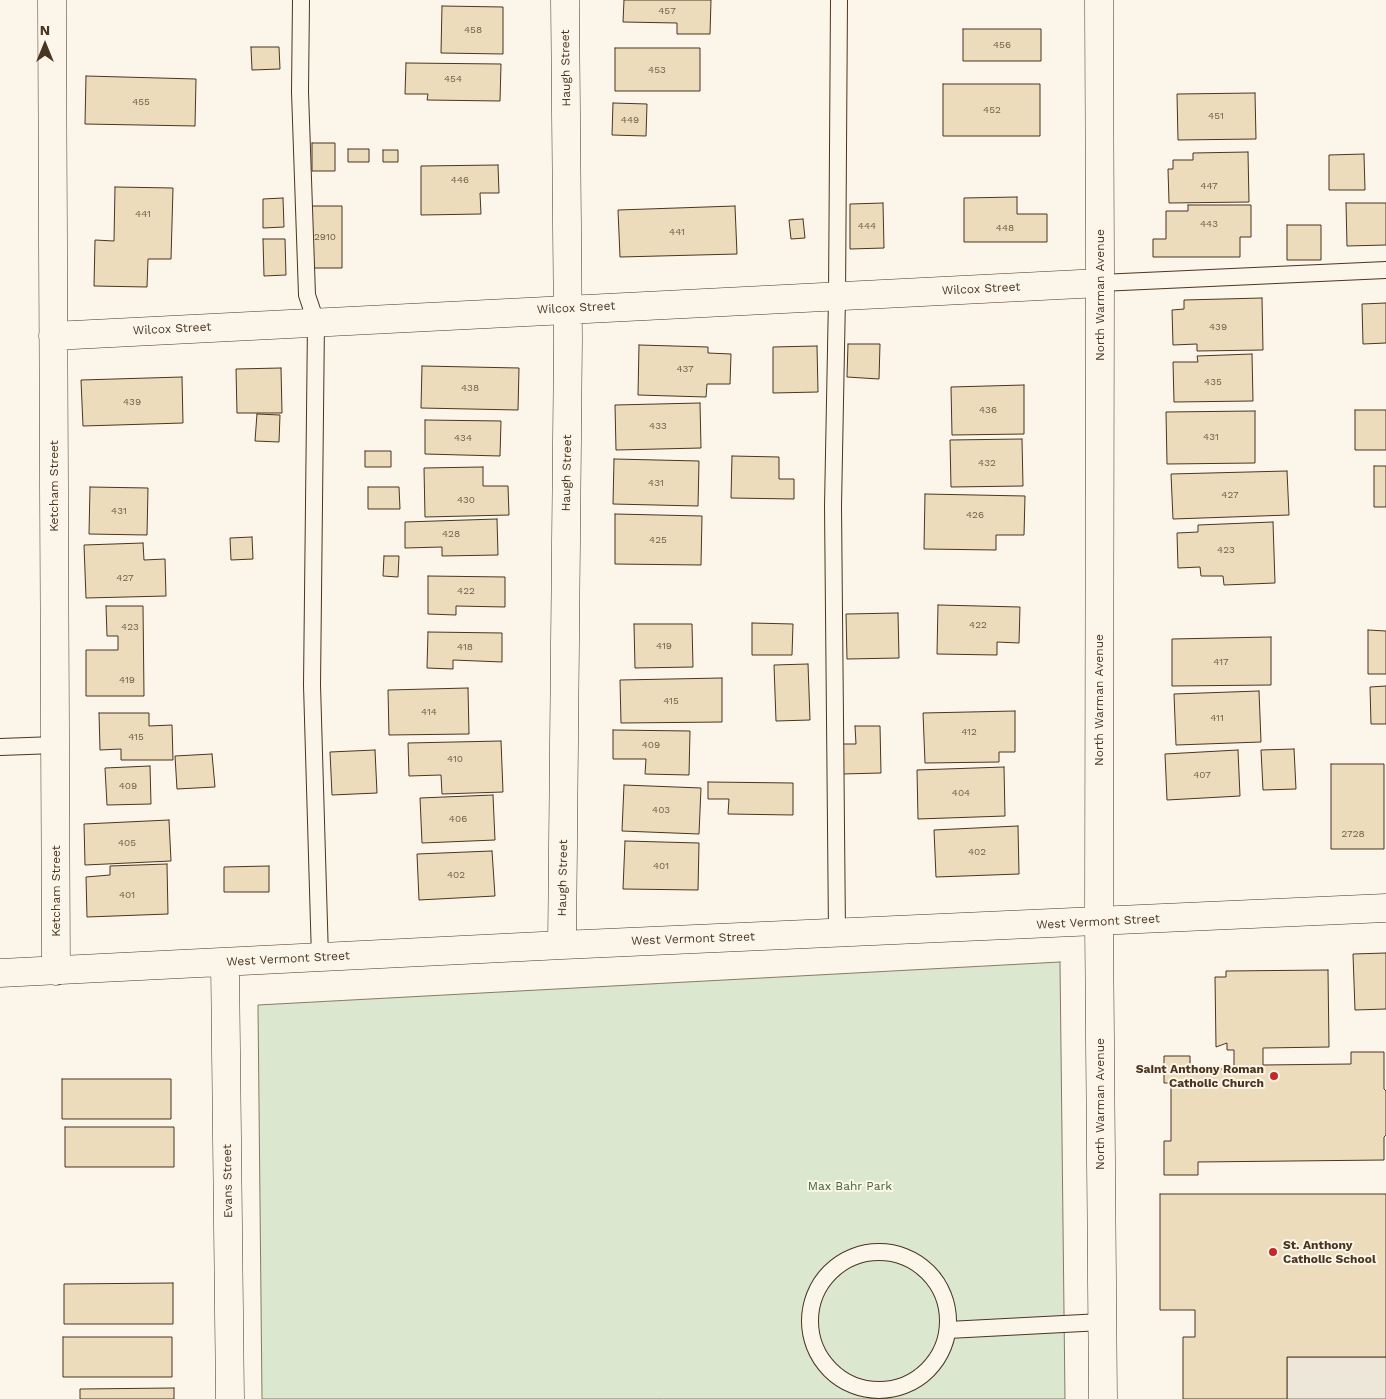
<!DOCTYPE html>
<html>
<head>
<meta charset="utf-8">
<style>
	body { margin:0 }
	#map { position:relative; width:1386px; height:1399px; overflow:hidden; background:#fbf6e9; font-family:"Work Sans",sans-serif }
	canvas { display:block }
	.north { position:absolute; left:20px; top:20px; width:50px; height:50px; -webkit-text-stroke:4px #fbf6e9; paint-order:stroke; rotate:0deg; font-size:14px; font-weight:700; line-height:20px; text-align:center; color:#4a3520 }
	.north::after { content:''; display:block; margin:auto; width:18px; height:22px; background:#4a3520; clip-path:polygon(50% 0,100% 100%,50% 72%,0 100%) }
</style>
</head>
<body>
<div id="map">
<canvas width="1386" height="1399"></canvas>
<div class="north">N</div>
</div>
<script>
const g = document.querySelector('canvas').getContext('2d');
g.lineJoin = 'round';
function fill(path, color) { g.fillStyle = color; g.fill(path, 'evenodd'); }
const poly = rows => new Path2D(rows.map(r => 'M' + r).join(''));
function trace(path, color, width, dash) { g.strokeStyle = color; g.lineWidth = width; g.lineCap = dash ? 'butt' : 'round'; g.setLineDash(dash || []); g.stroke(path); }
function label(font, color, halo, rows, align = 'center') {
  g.font = font + ' "Work Sans",sans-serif'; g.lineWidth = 4; g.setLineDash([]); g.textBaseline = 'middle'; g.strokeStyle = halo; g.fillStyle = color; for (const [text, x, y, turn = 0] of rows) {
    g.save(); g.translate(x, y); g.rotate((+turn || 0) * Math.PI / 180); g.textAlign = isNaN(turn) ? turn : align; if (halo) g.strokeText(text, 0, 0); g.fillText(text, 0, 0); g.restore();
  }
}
const green = poly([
	[1060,962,1065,1399,262,1399,258,1005,1060,962]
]);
const parking = poly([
	[1287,1357,1386,1357,1386,1399,1287,1399,1287,1357]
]);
const building = poly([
	[624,0,711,0,710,34,677,34,677,23,623,22,624,0],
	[442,6,503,7,503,54,441,53,442,6],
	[963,29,1041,29,1041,61,963,61,963,29],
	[251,47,279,47,280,69,252,70,251,47],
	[615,48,700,48,700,91,615,91,615,48],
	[406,63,501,64,500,101,427,100,428,94,405,94,406,63],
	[86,76,196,79,195,126,85,124,86,76],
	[943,84,1040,84,1040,136,943,136,943,84],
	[1255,93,1256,139,1178,140,1177,94,1255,93],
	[613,103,647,104,646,136,612,135,613,103],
	[312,143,335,143,335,171,312,171,312,143],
	[348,149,369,149,369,162,348,162,348,149],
	[383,150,398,150,398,162,383,162,383,150],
	[1248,152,1249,202,1169,203,1168,169,1173,169,1173,160,1193,160,1193,153,1248,152],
	[1364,154,1365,190,1329,190,1329,155,1364,154],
	[498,165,499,193,480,193,481,214,421,215,421,166,498,165],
	[115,187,173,188,171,259,148,259,147,287,94,286,95,240,114,241,115,187],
	[1017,197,1017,214,1047,214,1047,242,964,242,964,198,1017,197],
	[283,198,284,227,263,228,263,199,283,198],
	[883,203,884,248,850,249,850,204,883,203],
	[1346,203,1386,203,1386,245,1347,246,1346,203],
	[1188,205,1251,205,1251,237,1240,237,1240,257,1153,257,1153,239,1166,239,1166,211,1188,211,1188,205],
	[308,206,342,206,342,268,307,268,308,206],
	[735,206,737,254,620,257,618,210,735,206],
	[803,219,805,238,791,239,789,220,803,219],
	[1287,225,1321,225,1321,260,1287,260,1287,225],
	[263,239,285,239,286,275,264,276,263,239],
	[1262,298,1263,350,1197,351,1197,344,1173,345,1172,310,1184,309,1184,300,1262,298],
	[1386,303,1386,343,1363,344,1362,304,1386,303],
	[848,344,880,344,879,379,847,377,848,344],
	[639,345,708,347,708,353,731,354,730,384,707,384,706,397,638,395,639,345],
	[817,346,818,392,773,393,773,347,817,346],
	[1252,354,1253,401,1174,402,1173,362,1198,362,1197,356,1252,354],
	[422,366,519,368,518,410,421,408,422,366],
	[281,368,282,413,237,413,236,369,281,368],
	[182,377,183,423,83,426,81,380,182,377],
	[1024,385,1024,434,952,435,951,387,1024,385],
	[700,403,701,448,616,450,615,405,700,403],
	[1355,410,1386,410,1386,450,1355,450,1355,410],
	[1255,411,1255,463,1167,464,1166,412,1255,411],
	[257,414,280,415,279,442,255,441,257,414],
	[425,420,501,421,500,456,425,454,425,420],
	[1022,439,1023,486,951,487,950,440,1022,439],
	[365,451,391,451,391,467,365,467,365,451],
	[732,456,779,457,779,479,794,479,794,499,731,498,732,456],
	[614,459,699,461,698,506,613,504,614,459],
	[1374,466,1386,466,1386,507,1374,507,1374,466],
	[483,467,483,486,508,486,509,515,425,517,424,468,483,467],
	[1287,471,1289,515,1173,519,1171,474,1287,471],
	[90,487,148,488,147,535,89,534,90,487],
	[368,487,399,487,400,509,368,509,368,487],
	[925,494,1025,496,1024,535,996,535,996,550,924,549,925,494],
	[615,514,702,516,701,565,615,564,615,514],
	[497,519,498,555,442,556,442,547,405,548,405,522,497,519],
	[1273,522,1275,583,1224,585,1223,576,1201,576,1200,567,1178,568,1177,533,1198,532,1198,525,1273,522],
	[252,537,253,559,231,560,230,538,252,537],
	[143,543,144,560,165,559,166,596,86,598,84,545,143,543],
	[384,556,399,556,398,577,383,576,384,556],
	[428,576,505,577,505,607,456,606,456,615,428,614,428,576],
	[938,605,1020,607,1019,643,997,642,997,655,937,654,938,605],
	[106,606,143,606,144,696,86,696,86,650,118,650,118,636,107,636,106,606],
	[898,613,899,658,847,659,846,614,898,613],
	[752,623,793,624,792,655,752,655,752,623],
	[634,624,692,624,693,667,635,668,634,624],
	[1368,630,1386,631,1386,674,1368,674,1368,630],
	[428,632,502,633,502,662,453,660,453,669,427,668,428,632],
	[1271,637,1271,685,1172,686,1172,639,1271,637],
	[808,664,810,720,776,721,774,665,808,664],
	[722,678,722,722,621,723,620,680,722,678],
	[1386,686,1386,724,1371,724,1370,687,1386,686],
	[468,688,469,734,389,735,388,690,468,688],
	[1259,691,1261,742,1176,745,1174,694,1259,691],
	[1015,711,1015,752,999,752,999,762,925,763,923,713,1015,711],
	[99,713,149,713,149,726,172,725,173,760,121,760,121,749,100,750,99,713],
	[855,726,880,726,881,773,842,774,841,744,856,744,855,726],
	[613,730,690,731,689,775,645,774,646,759,613,759,613,730],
	[501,741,503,792,442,794,441,775,409,776,408,743,501,741],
	[1294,749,1296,789,1263,790,1261,750,1294,749],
	[375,750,377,793,332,795,330,752,375,750],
	[1238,750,1240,796,1167,800,1165,754,1238,750],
	[212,754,215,787,177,789,175,756,212,754],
	[1331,764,1384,764,1384,849,1331,849,1331,764],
	[150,766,151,804,107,805,105,768,150,766],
	[1004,767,1005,816,918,819,917,770,1004,767],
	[708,782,793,783,793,815,728,814,729,799,708,799,708,782],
	[624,785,701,788,699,834,622,831,624,785],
	[493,795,495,840,422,843,420,798,493,795],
	[169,820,171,861,85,865,84,824,169,820],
	[1018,826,1019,874,936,877,934,830,1018,826],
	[625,841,699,843,698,890,623,889,625,841],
	[492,851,495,896,419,900,417,854,492,851],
	[167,864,168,914,87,917,86,877,110,875,110,866,167,864],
	[269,866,269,892,224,892,224,867,269,866],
	[1386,953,1386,1009,1355,1010,1353,954,1386,953],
	[1328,970,1329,1047,1263,1048,1263,1065,1351,1064,1351,1052,1384,1052,1384,1089,1386,1091,1386,1135,1384,1137,1384,1160,1198,1162,1198,1175,1164,1175,1164,1141,1171,1141,1171,1083,1164,1083,1164,1056,1190,1056,1190,1069,1234,1069,1234,1050,1227,1050,1227,1043,1216,1047,1215,977,1226,977,1226,971,1328,970],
	[62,1079,171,1079,171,1119,62,1119,62,1079],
	[65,1127,174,1127,174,1167,65,1167,65,1127],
	[1160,1194,1386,1194,1386,1357,1287,1357,1287,1399,1183,1399,1183,1337,1195,1337,1195,1310,1160,1310,1160,1194],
	[173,1283,173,1324,64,1324,64,1284,173,1283],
	[63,1337,172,1337,172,1377,63,1377,63,1337],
	[174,1388,174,1399,80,1399,80,1389,174,1388]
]);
const service = poly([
	[301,0,300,92,307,295,316,322,312,685,320,958],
	[1100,283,1386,270],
	[0,747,55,745],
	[837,933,833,506,837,297,839,0],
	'810 1321a69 69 0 1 1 138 0a69 69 0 1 1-138 0Z',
	[948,1330,1102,1322]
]);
const minor = poly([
	[52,0,56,971],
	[53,336,1100,283],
	[562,945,568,339,565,0],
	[225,963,230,1399],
	[0,973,562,945,1386,908]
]);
const tertiary = poly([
	[1099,0,1100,265,1099,921,1103,1399]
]);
const markers = [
	[1274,1076,5,"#c62828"],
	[1273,1252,5,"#c62828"]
];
const numberNames = [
	["457",667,11],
	["458",473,30],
	["456",1002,45],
	["453",657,70],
	["454",453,79],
	["455",141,102],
	["452",992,110],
	["451",1216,116],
	["449",630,120],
	["446",460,180],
	["447",1209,186],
	["441",143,214],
	["443",1209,224],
	["444",867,226],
	["448",1005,228],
	["441",677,232],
	["2910",325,237],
	["439",1218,327],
	["437",685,369],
	["435",1213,382],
	["438",470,388],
	["439",132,402],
	["436",988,410],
	["433",658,426],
	["431",1211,437],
	["434",463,438],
	["432",987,463],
	["431",656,483],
	["427",1230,495],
	["430",466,500],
	["431",119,511],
	["426",975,515],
	["428",451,534],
	["425",658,540],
	["423",1226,550],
	["427",125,578],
	["422",466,591],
	["422",978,625],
	["423",130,627],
	["419",664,646],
	["418",465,647],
	["417",1221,662],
	["419",127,680],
	["415",671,701],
	["414",429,712],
	["411",1217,718],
	["412",969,732],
	["415",136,737],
	["409",651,745],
	["410",455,759],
	["407",1202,775],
	["409",128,786],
	["404",961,793],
	["403",661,810],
	["406",458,819],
	["2728",1353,834],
	["405",127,843],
	["402",977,852],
	["401",661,866],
	["402",456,875],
	["401",127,895]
];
const streetNames = [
	["Haugh Street",566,68,-91],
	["Wilcox Street",981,289,-3],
	["North Warman Avenue",1100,295,-90],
	["Wilcox Street",576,308,-3],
	["Wilcox Street",172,329,-3],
	["Haugh Street",567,473,-89],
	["Ketcham Street",54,486,-90],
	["North Warman Avenue",1099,700,-90],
	["Haugh Street",563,878,-89],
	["Ketcham Street",56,891,-90],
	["West Vermont Street",1098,922,-3],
	["West Vermont Street",693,939,-2],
	["West Vermont Street",288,959,-3],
	["North Warman Avenue",1100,1104,-90],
	["Evans Street",228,1181,-91]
];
const poiNames = [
	["Saint Anthony Roman",1264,1069],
	["Catholic Church",1264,1083],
	["St. Anthony",1283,1245,"left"],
	["Catholic School",1283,1259,"left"]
];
const parkNames = [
	["Max Bahr Park",850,1186]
];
fill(green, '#dce7d0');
trace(green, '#887966', 1);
fill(parking, '#ede7d9');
trace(parking, '#887966', 1);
fill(building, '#ecdcbc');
trace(building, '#4a3520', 1);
trace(service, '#4a3520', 18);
trace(minor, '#4a3520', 29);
trace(tertiary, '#4a3520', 29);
trace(service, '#fbf6e9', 16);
trace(minor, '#fbf6e9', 28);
trace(tertiary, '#fbf6e9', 28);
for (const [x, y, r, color] of markers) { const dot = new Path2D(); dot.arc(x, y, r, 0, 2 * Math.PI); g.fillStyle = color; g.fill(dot); trace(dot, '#fbf6e9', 2); }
label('10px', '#725f47', null, numberNames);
label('12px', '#4a3520', '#fbf6e9', streetNames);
label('bold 12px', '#4a3520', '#fbf6e9', poiNames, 'right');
label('12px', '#436837', '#fbf6e9', parkNames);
</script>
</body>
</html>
